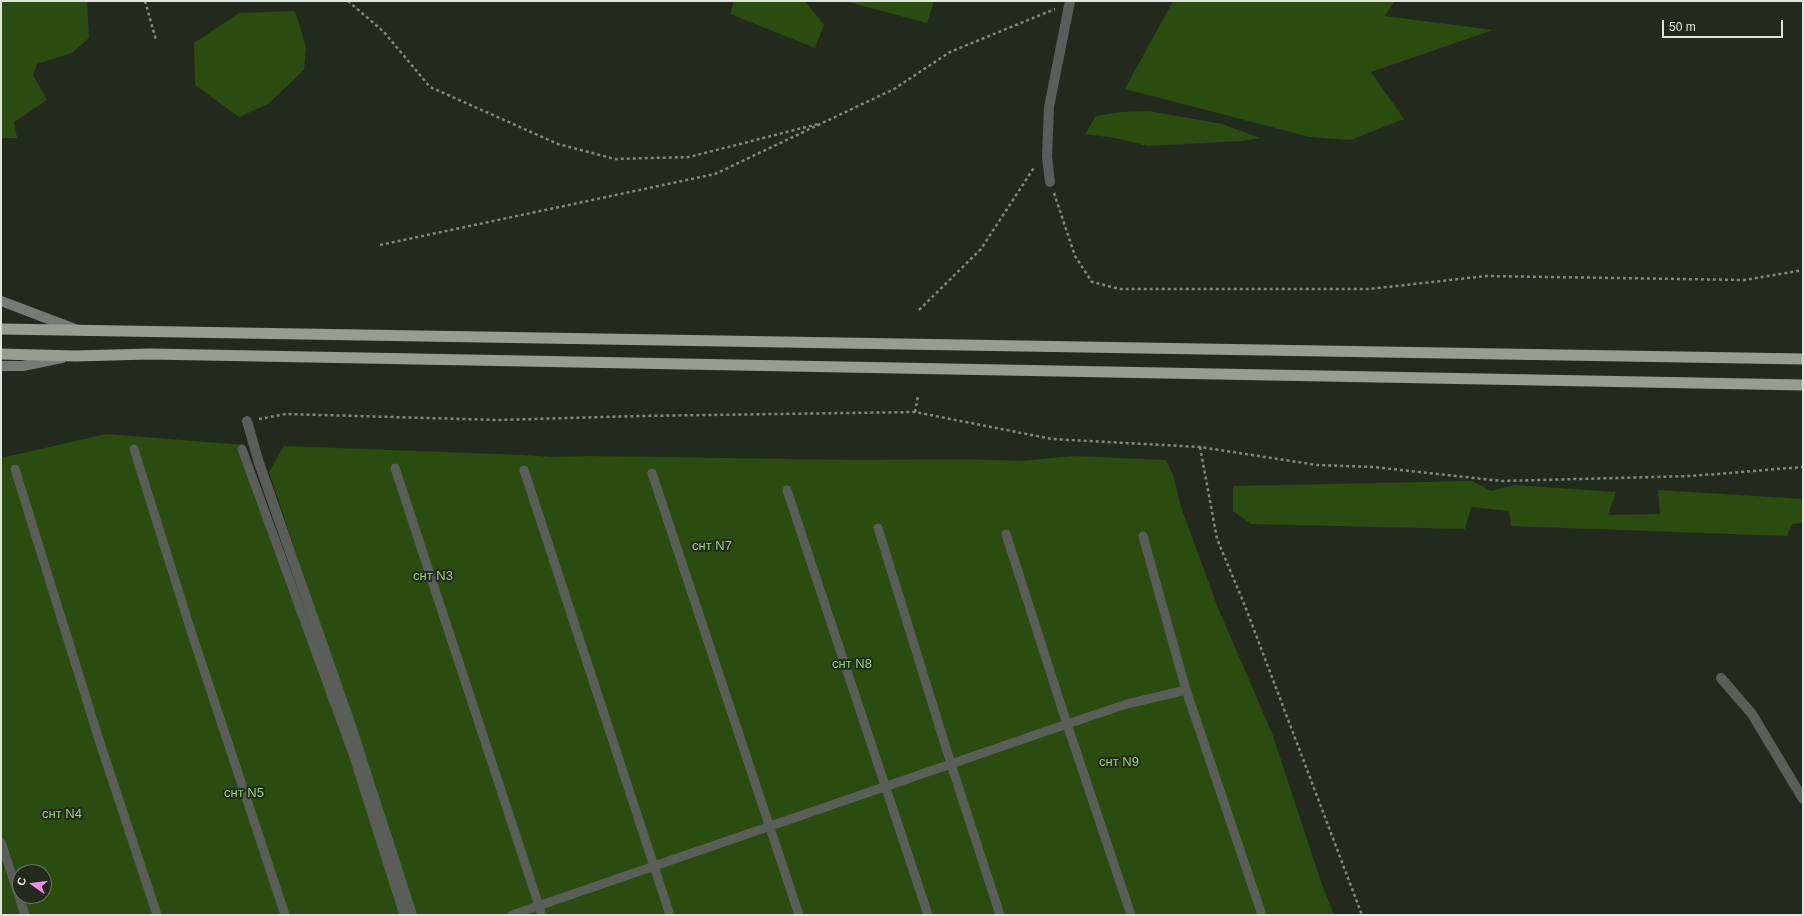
<!DOCTYPE html>
<html>
<head>
<meta charset="utf-8">
<style>
	body { margin:0 }
	#map { position:relative; width:1804px; height:916px; overflow:hidden; background:#222a1e; font-family:Helvetica,sans-serif }
	canvas { display:block }
	.frame { position:absolute; inset:0; border:2px solid #dfe5dd; pointer-events:none }
	.north { position:absolute; left:12px; top:864px; width:40px; height:40px; box-sizing:border-box; background:#222a1e; border:1px solid #6e756a; border-radius:50%; rotate:284deg; font-size:11px; font-weight:700; line-height:16px; text-align:center; color:#dfe5dd }
	.north::after { content:''; display:block; margin:auto; width:14px; height:18px; background:#f489f0; clip-path:polygon(50% 0,100% 100%,50% 72%,0 100%) }
	.scale { position:absolute; left:1662px; top:20px; width:121px; height:18px; box-sizing:border-box; border:2px solid #dfe5dd; border-top:0; padding-left:5px; font-size:12px; line-height:14px; white-space:nowrap; color:#dfe5dd; -webkit-text-stroke:3px #222a1e; paint-order:stroke }
</style>
</head>
<body>
<div id="map">
<canvas width="1804" height="916"></canvas>
<div class="frame"></div>
<div class="north">С</div>
<div class="scale">50 m</div>
</div>
<script>
const g = document.querySelector('canvas').getContext('2d');
g.lineJoin = 'round';
function fill(path, color) { g.fillStyle = color; g.fill(path, 'evenodd'); }
const poly = rows => new Path2D(rows.map(r => 'M' + r).join(''));
function trace(path, color, width, dash) { g.strokeStyle = color; g.lineWidth = width; g.lineCap = dash ? 'butt' : 'round'; g.setLineDash(dash || []); g.stroke(path); }
function label(font, color, halo, rows, align = 'center') {
  g.font = font + ' Helvetica,sans-serif'; g.lineWidth = 4; g.setLineDash([]); g.textBaseline = 'middle'; g.strokeStyle = halo; g.fillStyle = color; for (const [text, x, y, turn = 0] of rows) {
    g.save(); g.translate(x, y); g.rotate((+turn || 0) * Math.PI / 180); g.textAlign = isNaN(turn) ? turn : align; if (halo) g.strokeText(text, 0, 0); g.fillText(text, 0, 0); g.restore();
  }
}
const green = poly([
	[1,1,87,1,89,38,72,53,37,64,33,75,47,100,14,122,17,138,1,138],
	[734,1,805,1,824,25,815,48,730,14],
	[844,1,934,1,927,23],
	[1173,1,1395,1,1385,16,1493,30,1371,72,1404,119,1351,140,1310,137,1125,89],
	[295,11,306,47,304,70,268,104,239,117,195,85,194,43,239,13],
	[1149,111,1222,124,1260,138,1242,141,1148,146,1115,138,1085,134,1096,116,1122,112],
	[106,434,245,445,356,753,408,915,1,915,1,458],
	[20,872,44,872,44,896,20,896],
	[284,446,523,455,552,457,590,456,859,460,965,459,1020,461,1074,456,1166,460,1173,475,1181,507,1218,608,1272,733,1321,882,1334,915,417,915,269,472],
	[1472,481,1491,491,1515,485,1616,492,1608,515,1660,514,1658,490,1803,499,1803,523,1792,524,1787,536,1511,526,1509,511,1471,507,1465,529,1251,524,1233,511,1233,486]
]);
const path = poly([
	[145,1,156,40],
	[348,1,384,32,430,87,558,144,615,159,689,157,818,124],
	[1054,193,1075,256,1092,282,1120,289,1369,289,1486,276,1745,280,1803,270],
	[380,245,715,174,894,89,950,52,1055,9],
	[919,310,981,249,1035,166],
	[915,412,918,396],
	[259,419,286,414,498,420,638,416,915,412,1052,439,1200,447,1317,465,1373,467,1502,481,1691,476,1803,467],
	[1200,447,1217,539,1245,606,1362,915]
]);
const service = poly([
	[134,449,191,631,285,915],
	[242,449,353,754,404,915],
	[395,468,542,915],
	[15,469,100,743,157,915],
	[524,470,670,915],
	[652,473,799,915],
	[787,490,928,915],
	[878,528,951,764,1000,915],
	[1006,534,1067,724,1131,915],
	[1143,536,1186,690,1262,915],
	[1,842,25,915],
	[512,915,1067,724,1127,704,1186,690]
]);
const minor = poly([
	[1050,182,1047,157,1049,107,1070,1],
	[247,421,259,463,351,726,412,915],
	[1721,678,1752,714,1803,799]
]);
const secondary = poly([
	[1,301,75,329],
	[1,366,23,366,62,358]
]);
const trunk = poly([
	[1,329,1803,359],
	[1,354,75,356,150,354,1803,385]
]);
const parkNames = [
	["снт N7",712,546],
	["снт N3",433,576],
	["снт N8",852,664],
	["снт N9",1119,762],
	["снт N5",244,793],
	["снт N4",62,814]
];
fill(green, '#2a4c0e');
trace(path, '#81887e', 2.5, [3, 3]);
trace(service, '#5a5e58', 9);
trace(minor, '#5a5e58', 10);
trace(secondary, '#767c73', 10);
trace(trunk, '#969e90', 11);
label('13px', '#93d36a', '#222a1e', parkNames);
</script>
</body>
</html>
